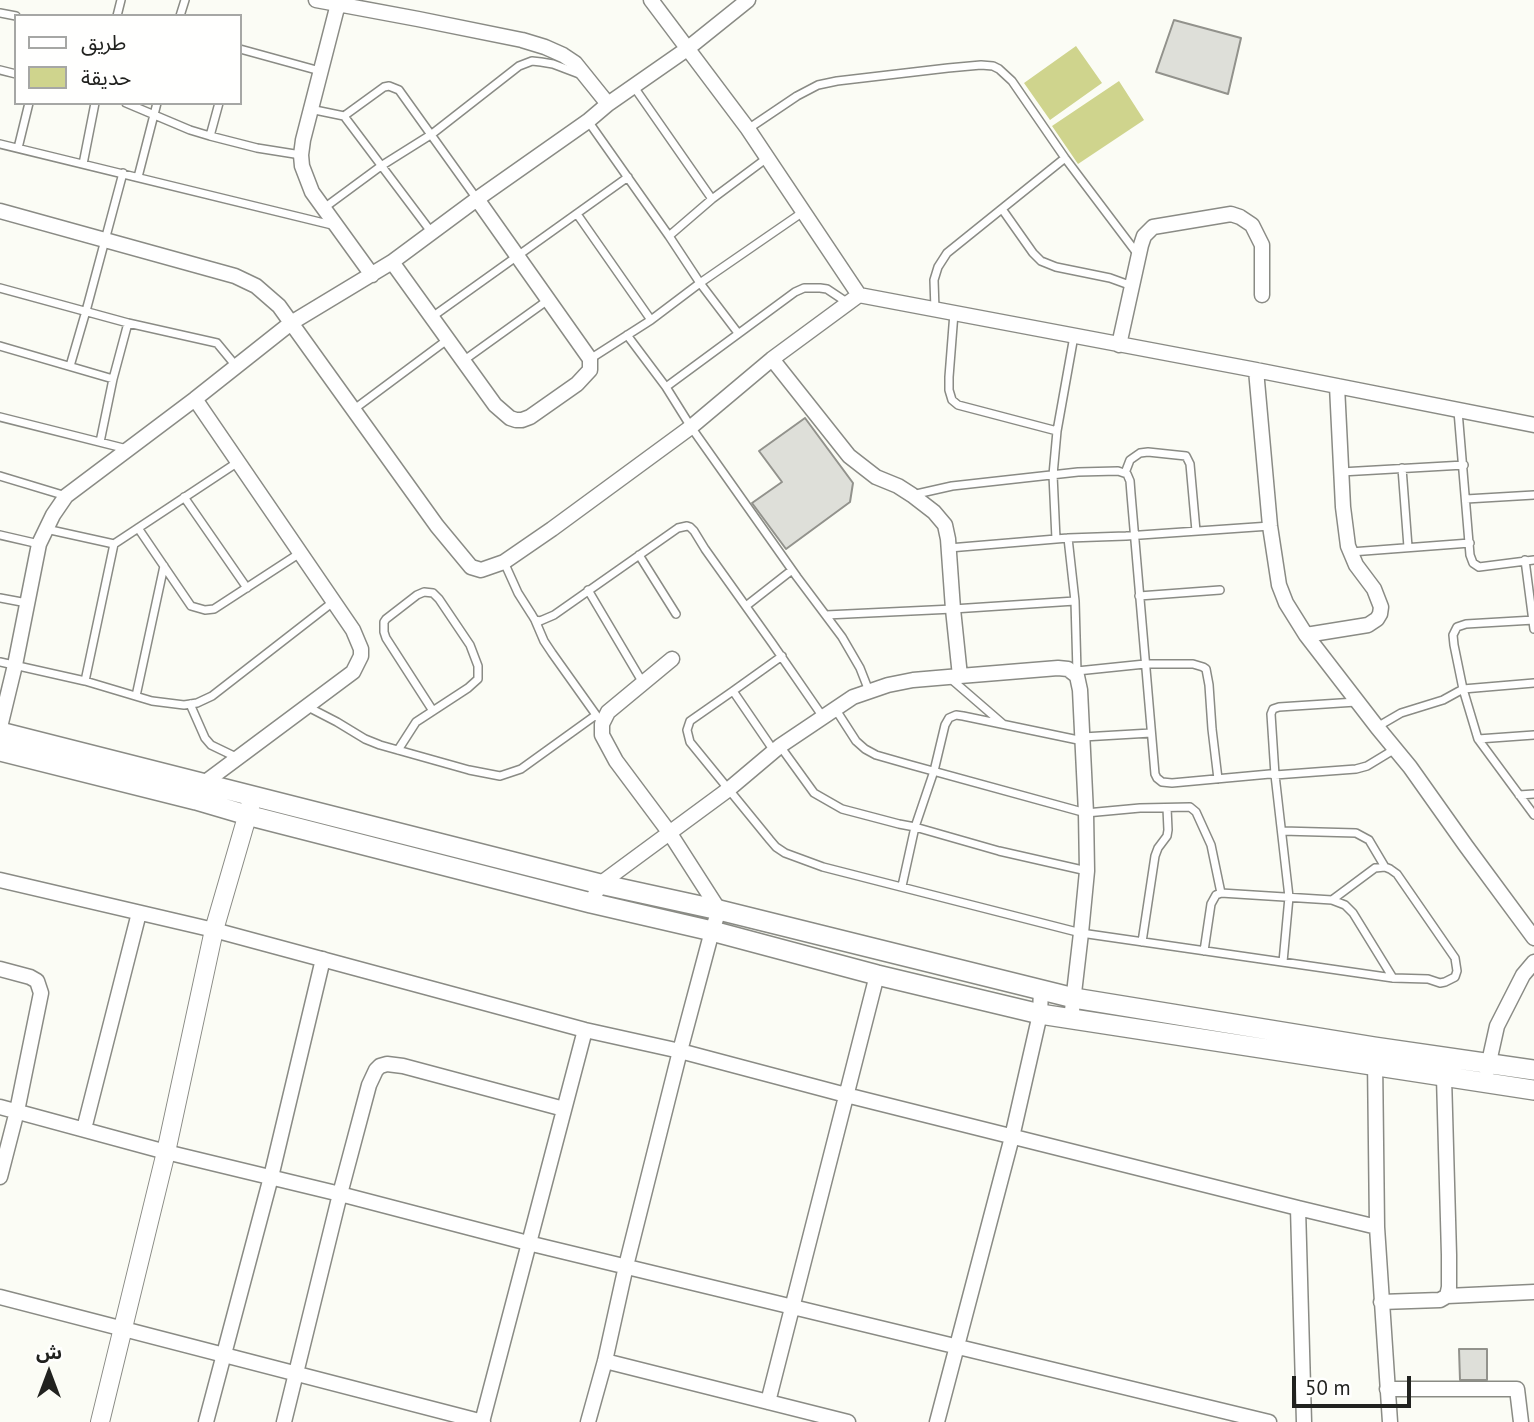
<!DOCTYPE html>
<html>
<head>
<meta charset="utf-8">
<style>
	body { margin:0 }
	#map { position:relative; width:1534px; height:1422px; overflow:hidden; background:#fbfcf5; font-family:"PT Sans","Noto Sans Arabic",sans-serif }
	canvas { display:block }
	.legend { position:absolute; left:14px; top:14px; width:228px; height:91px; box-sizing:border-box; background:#fffffe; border:2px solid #a6a7a5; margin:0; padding:9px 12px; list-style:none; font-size:21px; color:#21221f }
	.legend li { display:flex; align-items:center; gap:14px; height:35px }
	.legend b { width:35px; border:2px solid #a6a7a5 }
	.north { position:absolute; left:14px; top:1338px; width:70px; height:70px; -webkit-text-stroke:5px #fffffe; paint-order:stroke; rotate:0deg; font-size:19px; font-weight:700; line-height:28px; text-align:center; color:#21221f }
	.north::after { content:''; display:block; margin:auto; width:24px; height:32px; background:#21221f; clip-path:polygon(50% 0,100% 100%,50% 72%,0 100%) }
	.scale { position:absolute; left:1292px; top:1376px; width:119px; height:32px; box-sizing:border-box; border:4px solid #21221f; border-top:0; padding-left:9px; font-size:21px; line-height:24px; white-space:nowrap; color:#21221f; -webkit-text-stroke:5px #fffffe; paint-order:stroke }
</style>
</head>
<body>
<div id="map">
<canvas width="1534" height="1422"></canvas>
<ul class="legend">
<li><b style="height:9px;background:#fff"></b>طريق</li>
<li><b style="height:19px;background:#cfd48d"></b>حديقة</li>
</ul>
<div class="north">ش</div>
<div class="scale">50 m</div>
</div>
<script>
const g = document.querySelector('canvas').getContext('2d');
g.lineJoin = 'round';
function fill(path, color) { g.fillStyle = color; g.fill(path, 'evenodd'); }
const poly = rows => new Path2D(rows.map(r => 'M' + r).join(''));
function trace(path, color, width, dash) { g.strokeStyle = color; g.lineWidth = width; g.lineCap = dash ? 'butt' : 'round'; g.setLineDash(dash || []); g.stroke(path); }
const green = poly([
	[1076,46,1102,83,1050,120,1024,83],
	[1119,81,1144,120,1078,164,1052,126]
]);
const building = poly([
	[1174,20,1241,38,1228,94,1156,72,1174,20],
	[805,418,853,483,850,502,786,549,752,503,782,482,759,451,805,418],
	[1459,1349,1487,1349,1487,1380,1460,1380,1459,1349]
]);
const service = poly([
	[0,13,16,16],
	[117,16,121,0],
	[180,16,185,0],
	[240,49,320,71],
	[0,70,16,74],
	[634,87,712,199],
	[126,103,190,130,210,136,257,148,301,155],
	[310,109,344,116,432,233],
	[344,116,384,87,389,86,399,90,477,199],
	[588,121,669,236,700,283,738,333],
	[748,129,797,96,818,85,837,81,948,68,981,65,993,66,999,69,1012,81,1065,158,1139,256],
	[210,136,219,103],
	[0,144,332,225],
	[18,148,29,103],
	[83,164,95,103],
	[138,177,157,103],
	[324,208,381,166,432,134,519,66,532,61,541,62,553,64,582,75],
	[1002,209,1033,253,1041,261,1056,267,1110,278,1132,286],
	[577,214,651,320],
	[669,236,712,199,767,158],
	[0,288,128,323],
	[935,310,934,280,938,267,947,253,1065,158],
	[954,313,949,377,949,390,952,400,958,405,1057,431,1053,475,1056,539],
	[432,317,628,177],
	[627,335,666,387,691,427,797,577,842,637,860,668,869,691],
	[0,346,113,379,128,323,217,343,236,366],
	[590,359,651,320,700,283,803,212],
	[463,361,548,300],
	[70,366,86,311,123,173],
	[666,387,795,292,804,288,820,288,827,289,848,303],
	[353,410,447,340],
	[1458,411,1470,555,1473,563,1479,567,1534,560],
	[0,417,127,449],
	[1057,431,1074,336],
	[100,442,113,379],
	[1402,468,1408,547],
	[1341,472,1464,465],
	[1125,473,1130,460,1140,453,1148,452,1186,456,1190,464,1196,531],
	[0,476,66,496],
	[912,495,952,486,1078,472,1118,471,1127,474,1130,481,1131,494,1155,774,1157,778,1162,782,1172,783,1270,774,1275,775,1356,769,1367,766,1395,749],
	[184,497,247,588],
	[1466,499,1534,495],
	[138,528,191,606,205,610,214,609,300,553],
	[46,529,114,544],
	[0,535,39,544],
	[1068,538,1075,601,1077,672],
	[949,548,1068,538,1126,536,1270,526],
	[1351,552,1470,543],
	[639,555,676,614],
	[1525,560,1534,629],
	[504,562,518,593,532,615,535,620,540,621,554,615,678,528,687,526,690,527,694,531,705,549,772,643,823,717],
	[588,590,643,683],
	[1139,596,1220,590],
	[0,598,27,603],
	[746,606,792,570],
	[826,615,953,609,1075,601],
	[535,620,544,641,552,653,599,719],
	[0,662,85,681,152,701,184,705,197,703,212,696,333,602],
	[1077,671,1145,664,1193,664,1203,667,1206,669,1209,685,1212,729,1218,779],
	[951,679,1003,724],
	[85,681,114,544,238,462],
	[733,691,690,721,687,730,690,742,770,840,776,847,785,853,823,867,1081,933,1393,978,1428,979,1440,983,1445,982,1455,977,1457,971,1455,958,1397,874,1390,869,1385,867,1375,868,1332,900],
	[136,696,164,566],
	[190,704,205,738,211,745,238,758],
	[308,707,337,722,365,739,380,745,469,770,500,776,521,769,596,715],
	[836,710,856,741,865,749,876,755,911,765,1086,813,1140,808,1190,807,1196,812,1211,845,1221,893],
	[1377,727,1401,713,1443,700,1463,689,1454,645,1453,635,1457,627,1466,624,1534,620],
	[1534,735,1478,739,1534,815],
	[1083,737,1151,733],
	[1478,739,1463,689,1534,683],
	[780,746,814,793,842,809,899,824,915,827,999,851,1087,871],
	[398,750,416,722,468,688,478,679,478,666,470,645,439,599,433,593,424,592,417,595,386,619,384,622,384,632,386,638,433,711],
	[774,751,733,691,782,656],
	[1519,795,1534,794],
	[1282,831,1356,833,1369,840,1385,867],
	[902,886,915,827,934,771,945,725,949,718,956,715,963,716,1083,741],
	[1142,942,1155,856,1158,848,1167,836,1168,830,1167,808],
	[1204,951,1211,904,1216,895,1221,893,1332,900,1345,905,1353,913,1393,978],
	[1283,962,1289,897,1275,775,1271,714,1273,709,1279,707,1356,702]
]);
const minor = poly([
	[316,0,418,19,522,40,545,47,563,55,575,63,608,104],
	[339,0,303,140,301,155,302,166,312,192,372,275],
	[651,0,748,129,859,295,1256,370,1534,425],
	[0,211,235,276,256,286,279,306,437,526,471,567,481,570,504,562,552,529,691,427,772,359,859,295],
	[392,262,495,405,510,418,516,420,522,420,530,417,577,384,590,370,590,359,477,199],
	[1119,345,1141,245,1144,236,1153,227,1231,214,1240,217,1252,225,1262,245,1262,295],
	[1256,370,1270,526,1279,585,1286,603,1306,635,1377,727,1410,767,1466,846,1534,938],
	[195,399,353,630,361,649,361,656,353,672,204,783,201,789],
	[1306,635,1368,625,1377,619,1380,614,1381,607,1374,589,1356,565,1348,546,1343,507,1337,386],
	[960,676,1058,668,1068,669,1077,676,1080,690,1086,813,1087,871,1081,933,1071,1019],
	[0,727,15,665,39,544,53,515,66,496,195,399,291,323,392,262,477,199,588,121,608,104,687,49,748,0],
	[0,880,214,930,585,1030,680,1051,846,1095,1298,1208,1304,1422],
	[591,903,600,884,729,789,780,746,853,697,888,685,913,680,960,676,953,609,948,539,945,525,934,512,912,495,898,486,876,477,849,456,772,359],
	[0,969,30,977,37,981,41,993,17,1111,0,1177],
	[1375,1059,1377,1227,1390,1422],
	[1487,1071,1497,1026,1523,975,1534,962],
	[0,1107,166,1152,340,1194,528,1243,1269,1422],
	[84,1129,139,913],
	[1298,1208,1377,1227],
	[1447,1296,1534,1292],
	[0,1297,483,1422],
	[1381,1302,1440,1300,1447,1296,1449,1287,1449,1255,1444,1077],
	[605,1361,848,1422],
	[1387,1389,1517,1389,1521,1422],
	[768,1402,877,975],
	[206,1422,271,1177,323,959],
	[284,1422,340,1194,369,1085,376,1070,380,1066,387,1064,403,1066,564,1109],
	[482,1422,585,1030],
	[588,1422,605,1361,626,1266,680,1051,712,931,719,910,669,832,616,761,602,735,602,724,608,712,672,659],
	[937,1422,1012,1137,1040,1014,1041,990]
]);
const tertiary = poly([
	[100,1422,166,1152,214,930,251,803]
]);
const secondary = poly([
	[0,732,600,884,719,910,1074,998,1374,1047,1534,1070],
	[0,751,196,800,247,815,591,903,712,931,877,975,1040,1014,1534,1090]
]);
fill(green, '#cfd48d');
fill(building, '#dedfd9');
trace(building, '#92928c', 2);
trace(service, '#8a8b85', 10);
trace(minor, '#8a8b85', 17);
trace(tertiary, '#8a8b85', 20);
trace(secondary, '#8a8b85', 22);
trace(service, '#fff', 7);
trace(minor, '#fff', 14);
trace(tertiary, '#fff', 18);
trace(secondary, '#fff', 19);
</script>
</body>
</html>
